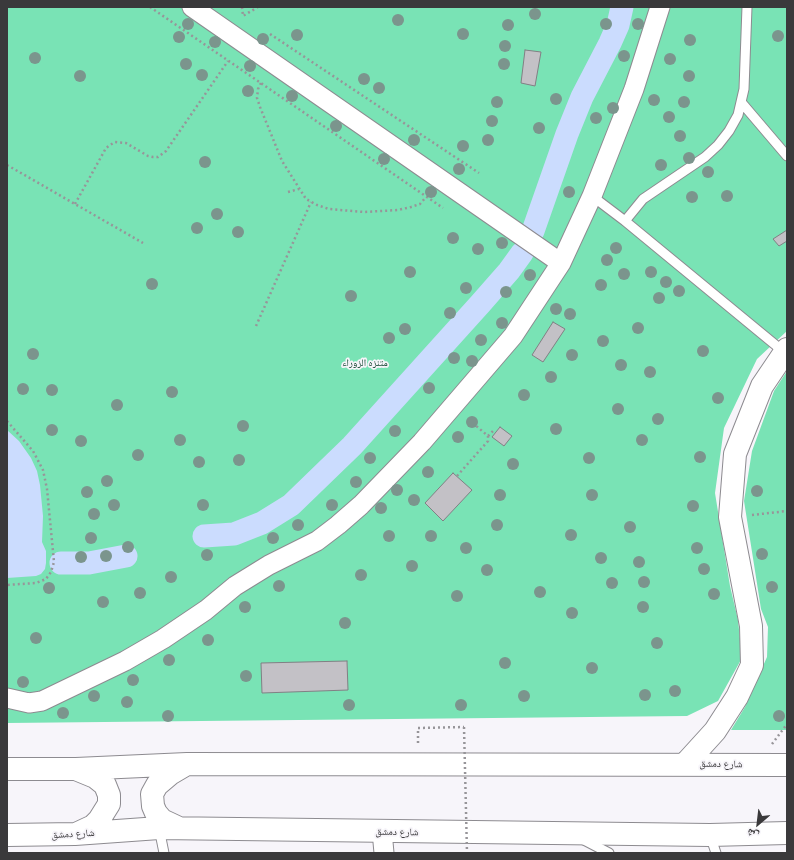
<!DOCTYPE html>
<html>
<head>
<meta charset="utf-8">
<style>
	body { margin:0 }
	#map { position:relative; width:794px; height:860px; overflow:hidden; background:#f7f5fa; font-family:Mulish,"Noto Naskh Arabic",sans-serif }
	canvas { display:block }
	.frame { position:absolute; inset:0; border:8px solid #3a393b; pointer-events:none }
	.north { position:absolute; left:738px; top:804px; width:40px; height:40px; -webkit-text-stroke:3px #f7f5fa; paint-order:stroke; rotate:208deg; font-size:11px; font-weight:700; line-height:16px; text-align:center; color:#3a393b }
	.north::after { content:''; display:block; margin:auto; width:14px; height:18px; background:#3a393b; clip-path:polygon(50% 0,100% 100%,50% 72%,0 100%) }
</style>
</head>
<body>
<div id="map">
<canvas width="794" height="860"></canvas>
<div class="frame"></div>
<div class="north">ش</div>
</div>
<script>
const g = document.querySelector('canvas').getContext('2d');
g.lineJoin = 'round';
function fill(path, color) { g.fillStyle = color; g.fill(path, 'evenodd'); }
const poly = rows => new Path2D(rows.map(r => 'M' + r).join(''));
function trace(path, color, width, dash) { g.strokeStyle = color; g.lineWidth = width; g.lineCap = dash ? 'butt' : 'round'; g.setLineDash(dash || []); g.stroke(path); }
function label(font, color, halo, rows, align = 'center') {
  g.font = font + ' Mulish,"Noto Naskh Arabic",sans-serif'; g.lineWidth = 3.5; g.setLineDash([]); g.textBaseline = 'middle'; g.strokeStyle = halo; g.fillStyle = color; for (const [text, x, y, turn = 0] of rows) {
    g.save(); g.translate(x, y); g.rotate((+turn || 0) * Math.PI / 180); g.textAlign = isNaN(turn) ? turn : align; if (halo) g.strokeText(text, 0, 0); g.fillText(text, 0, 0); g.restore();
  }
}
const green = poly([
	[7,7,787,7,787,331,757,359,724,428,715,493,730,586,738,620,742,658,718,701,687,716,7,723],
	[787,371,787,730,731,730,745,707,767,657,768,627,761,609,744,501,752,451,774,391]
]);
const water = poly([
	[7,430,19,441,31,458,37,471,40,485,43,516,42,542,46,551,46,563,45,569,41,574,36,576,7,578]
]);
const canal = poly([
	[533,231,567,134,582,97,610,43,618,25,622,7],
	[204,536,234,534,262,523,291,505,352,446,481,303,509,271,522,253],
	[61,563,89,563,126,556]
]);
const building = poly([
	[525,50,541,52,535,86,521,83,525,50],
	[787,230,787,241,779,246,773,239,787,230],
	[553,322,565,329,543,362,532,355,553,322],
	[500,427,512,436,504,446,492,437,500,427],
	[453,473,472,490,443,521,425,503,453,473],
	[347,661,348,690,262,693,261,663,347,661]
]);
const path = poly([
	[150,7,443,208],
	[242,7,243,16,258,7],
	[270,34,479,173],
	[261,83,258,89,257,98,260,107,282,161,306,199,317,205,329,209,364,212,398,210,411,207,420,204,426,197],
	[7,165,143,243],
	[288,192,299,189],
	[75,204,106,148,110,145,115,142,126,143,148,156,153,157,158,157,166,151,228,61],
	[256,326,311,202],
	[7,421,33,451,43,470,47,489,54,562,51,572,46,579,36,583,7,585],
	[488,436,495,429],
	[457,476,488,441,488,436,468,419],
	[752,515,787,511],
	[418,743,418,728,464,727],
	[772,744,787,724]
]);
const lane = poly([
	[741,102,787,156],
	[592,196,625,221,784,352],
	[625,221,643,199,705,157,718,145,729,131,738,115,744,89,747,7],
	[159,828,164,853],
	[710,835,716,853],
	[584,840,609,853]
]);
const street = poly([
	[192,7,561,263],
	[7,698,29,703,42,701,125,661,163,639,206,610,235,586,269,565,317,541,338,525,361,505,422,442,513,336,561,263,592,196,634,89,660,7],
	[382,831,384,853]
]);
const primary = poly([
	[685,764,715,731,737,697,752,665,751,626,730,517,735,454,762,386,787,349],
	[7,769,76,769,187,764,787,765],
	[78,770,95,777,105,785,109,795,109,804,99,820,93,826,78,833],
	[179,828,162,820,156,813,153,806,152,794,157,785,170,774,187,764],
	[7,835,75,834,159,828,710,835,787,833]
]);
const pathBridge = poly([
	[464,727,467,853]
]);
const trees = [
	[535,14],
	[398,20],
	[188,24],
	[606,24],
	[638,24],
	[508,25],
	[463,34],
	[297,35],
	[778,36],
	[179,37],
	[263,39],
	[690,40],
	[215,42],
	[505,46],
	[624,56],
	[35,58],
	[670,59],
	[186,64],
	[504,64],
	[250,66],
	[202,75],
	[80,76],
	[689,76],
	[364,79],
	[379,88],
	[248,91],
	[292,96],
	[556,99],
	[654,100],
	[497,102],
	[684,102],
	[613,108],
	[669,117],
	[596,118],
	[492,121],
	[336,126],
	[539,128],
	[680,136],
	[414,140],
	[488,140],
	[463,146],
	[689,158],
	[384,159],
	[205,162],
	[661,165],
	[459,169],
	[708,172],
	[431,192],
	[569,192],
	[727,196],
	[692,197],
	[217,214],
	[197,228],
	[238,232],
	[453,238],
	[502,243],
	[616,248],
	[478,249],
	[607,260],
	[410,272],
	[651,272],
	[624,274],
	[530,275],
	[666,282],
	[152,284],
	[601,285],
	[466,288],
	[679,291],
	[506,292],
	[351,296],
	[659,298],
	[556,309],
	[450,313],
	[570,314],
	[502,323],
	[638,328],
	[405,329],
	[389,338],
	[481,340],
	[603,341],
	[703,351],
	[33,354],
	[572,355],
	[454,358],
	[472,361],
	[621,365],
	[650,372],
	[551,377],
	[429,388],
	[23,389],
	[52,390],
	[172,392],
	[524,395],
	[718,398],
	[117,405],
	[618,409],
	[658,419],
	[472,422],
	[243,426],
	[556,429],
	[52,430],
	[395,431],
	[458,437],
	[180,440],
	[642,440],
	[81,441],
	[138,455],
	[700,457],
	[370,458],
	[589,458],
	[239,460],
	[199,462],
	[513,464],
	[428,472],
	[107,481],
	[356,482],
	[397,490],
	[757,491],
	[87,492],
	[500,495],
	[592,495],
	[414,500],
	[114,505],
	[203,505],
	[332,505],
	[693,506],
	[381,508],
	[94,514],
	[298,525],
	[497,525],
	[630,527],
	[571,535],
	[389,536],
	[431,536],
	[91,538],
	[273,538],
	[128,547],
	[466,548],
	[697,548],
	[762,554],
	[207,555],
	[106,556],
	[81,557],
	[601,558],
	[639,562],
	[412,566],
	[704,569],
	[487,570],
	[361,575],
	[171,577],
	[644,582],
	[612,583],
	[279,586],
	[772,587],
	[49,588],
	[540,592],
	[140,593],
	[714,594],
	[457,596],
	[103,602],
	[245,607],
	[643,607],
	[572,613],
	[345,623],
	[36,638],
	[208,640],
	[657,643],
	[169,660],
	[505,663],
	[592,668],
	[246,676],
	[133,680],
	[23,682],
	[675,691],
	[645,695],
	[94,696],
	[524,696],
	[127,702],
	[349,705],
	[461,705],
	[63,713],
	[168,716],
	[779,716]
];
const parkNames = [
	["متنزه الزوراء",365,363]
];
const streetNames = [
	["شارع دمشق",721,764,1],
	["شارع دمشق",397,832,1],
	["شارع دمشق",73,834,-3]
];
fill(green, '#79e3b5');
fill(water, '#cbdcfe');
trace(canal, '#cbdcfe', 23);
fill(building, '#c3c1c6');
trace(building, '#818084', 1);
trace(lane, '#8d8b90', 11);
trace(street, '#8d8b90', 21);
trace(primary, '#8d8b90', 24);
trace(path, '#979599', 2.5, [2, 3]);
trace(lane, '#fff', 9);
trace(street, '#fff', 19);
trace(primary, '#fff', 22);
trace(pathBridge, '#979599', 2.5, [2, 3]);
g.fillStyle = '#7b958d';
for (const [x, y] of trees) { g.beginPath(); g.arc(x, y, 6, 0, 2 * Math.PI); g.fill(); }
label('10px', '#164633', '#f7f5fa', parkNames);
label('10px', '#3a393b', '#f7f5fa', streetNames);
</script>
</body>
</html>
